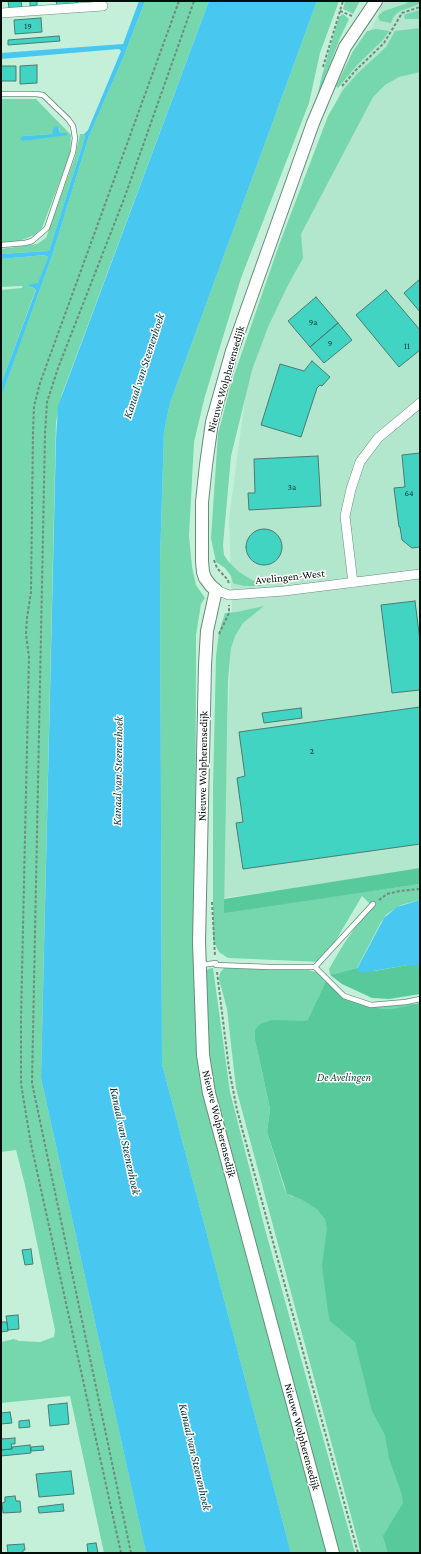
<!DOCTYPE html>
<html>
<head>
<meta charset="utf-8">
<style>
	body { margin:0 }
	#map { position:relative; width:421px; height:1554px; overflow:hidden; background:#c4f0da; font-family:"Crimson Pro",serif }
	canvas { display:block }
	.frame { position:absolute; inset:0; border:2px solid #020f08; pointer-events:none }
</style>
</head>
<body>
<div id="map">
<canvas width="421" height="1554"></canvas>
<div class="frame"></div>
</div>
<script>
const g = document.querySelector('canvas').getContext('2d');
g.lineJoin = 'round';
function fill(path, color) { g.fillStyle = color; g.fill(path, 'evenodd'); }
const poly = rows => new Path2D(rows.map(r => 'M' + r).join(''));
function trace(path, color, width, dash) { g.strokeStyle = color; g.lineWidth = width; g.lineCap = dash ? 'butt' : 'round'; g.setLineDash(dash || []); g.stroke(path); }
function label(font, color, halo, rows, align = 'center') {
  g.font = font + ' "Crimson Pro",serif'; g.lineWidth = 3; g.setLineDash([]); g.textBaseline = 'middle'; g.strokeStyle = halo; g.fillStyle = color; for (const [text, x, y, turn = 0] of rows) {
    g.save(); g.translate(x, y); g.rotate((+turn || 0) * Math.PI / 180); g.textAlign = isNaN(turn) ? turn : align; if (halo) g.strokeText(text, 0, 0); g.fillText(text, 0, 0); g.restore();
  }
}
const built = poly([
	[380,1,420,1,420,873,221,898,232,613,229,519,250,361,340,92,379,13]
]);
const green = poly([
	[145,1,209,1,62,394,56,422,41,1078,146,1553,104,1553,70,1396,1,1403,1,1342,14,1339,19,1341,40,1342,54,1337,55,1330,25,1185,16,1150,1,1152,1,396,52,256,89,136,124,56],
	[317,1,339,1,320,53,309,103,241,278,205,396,194,442,189,536,192,567,196,585,205,598,201,604,196,635,195,1023,199,1071,206,1106,328,1553,291,1553,162,1064,160,561,164,432,170,403],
	[345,1,360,1,353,14,343,9],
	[410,1,420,1,420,4,400,11,394,16,391,23,380,21,378,16,384,11,405,4],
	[420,10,420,19,405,19,404,16,406,14],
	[343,14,349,19,340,38,317,98,321,79,339,17],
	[420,28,420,72,399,77,385,85,373,97,301,234,303,258,287,287,268,327,252,370,231,456,223,545,224,555,228,561,239,572,262,586,245,586,235,584,233,583,231,576,225,568,216,562,211,538,218,434,231,384,279,245,328,116,343,90,358,73,386,47,395,31],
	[376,29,389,31,383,40,357,65,338,88,336,86,353,51,367,31],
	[1,99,36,99,71,135,70,154,42,228,34,235,27,238,19,241,1,243],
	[59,127,60,133,66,133,23,141,21,139,23,136,52,134],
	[80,134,84,134,85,137,49,251,1,254,1,249,37,244,46,238,75,157],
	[46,255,48,257,39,282,37,284,28,286,36,289,1,384,1,290,22,288,22,286,20,286,1,287,1,259],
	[264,606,243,623,235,636,231,648,228,680,224,912,420,884,420,900,401,905,387,914,381,922,357,968,330,975,329,969,343,945,371,905,362,896,323,962,228,958,219,952,213,940,213,787,216,656,219,632,225,613,237,612],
	[225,967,305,969,319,973,326,981,317,1001,420,1004,420,1553,361,1553,236,1088,227,1009,219,979,220,973],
	[255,1039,293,1197,287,1194,284,1187,267,1132,270,1109],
	[213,968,230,1092,265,1229,355,1553,338,1553,209,1072,206,1023,206,971,208,969]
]);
const forest = poly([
	[420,868,420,884,224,913,224,899],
	[408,965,420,965,420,994,389,999,372,998,342,984,330,975,357,968,358,969,374,971],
	[326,981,338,991,361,1004,381,1009,393,1009,420,1003,420,1553,388,1553,383,1536,403,1503,402,1495,389,1458,385,1435,372,1411,355,1342,330,1321,328,1312,322,1266,327,1228,325,1219,317,1209,301,1199,287,1194,267,1132,270,1109,255,1039,255,1030,260,1024,272,1020,304,1021,308,1020]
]);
const water = poly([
	[139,1,145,1,124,56,89,136,52,256,1,397,1,384,36,290,34,288,28,286,28,285,38,283,48,257,45,255,1,259,1,254,49,251,85,137,84,134,88,130,121,51,119,49,1,59,1,53,123,44],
	[209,1,317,1,170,403,164,432,160,561,162,1064,291,1553,146,1553,41,1078,56,439,58,406],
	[58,126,60,133,67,133,67,135,23,141,20,139,23,136,52,134,54,128],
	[420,900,420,965,408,965,361,973,357,969,358,967,384,918,397,907]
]);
const building = poly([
	[8,1,21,1,22,7,9,8,8,1],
	[30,1,37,1,37,5,30,6,30,1],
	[56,1,77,1,78,3,57,5,56,1],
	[41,18,42,32,15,34,14,20,41,18],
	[59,36,60,41,8,45,8,40,59,36],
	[37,65,37,83,20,84,20,66,37,65],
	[1,66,16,66,16,81,1,81,1,66],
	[420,279,420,312,404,293,420,279],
	[386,290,420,330,420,350,399,367,356,315,386,290],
	[316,297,338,323,310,347,288,321,316,297],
	[338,323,352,340,324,363,310,347,338,323],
	[312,361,330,377,322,386,320,385,317,388,301,437,261,425,280,364,304,371,312,361],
	[420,453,420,547,412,548,402,540,400,527,399,527,394,488,405,487,402,455,420,453],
	[318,456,321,506,249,510,248,493,255,493,254,459,318,456],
	'246 547a18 18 0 1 1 36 0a18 18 0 1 1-36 0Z',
	[415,601,420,641,420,690,392,693,381,605,415,601],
	[420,707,420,844,243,869,236,823,243,822,237,778,245,776,239,732,420,707],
	[301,708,302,718,264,723,262,713,301,708],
	[31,1249,33,1264,25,1265,22,1250,31,1249],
	[18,1315,19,1329,8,1330,6,1316,18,1315],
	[1,1322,7,1322,8,1331,1,1332,1,1322],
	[67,1403,69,1424,50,1426,48,1405,67,1403],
	[10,1412,12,1423,1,1424,1,1413,10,1412],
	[29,1420,30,1427,19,1428,19,1421,29,1420],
	[15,1438,15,1444,11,1444,12,1449,1,1450,1,1439,15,1438],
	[30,1445,31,1453,1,1456,1,1450,12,1449,12,1447,30,1445],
	[43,1446,44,1450,31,1451,31,1447,43,1446],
	[71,1471,74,1494,39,1497,36,1474,71,1471],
	[15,1496,16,1501,20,1501,21,1512,3,1513,2,1503,5,1502,5,1497,15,1496],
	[63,1504,64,1511,39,1513,38,1507,63,1504],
	[96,1543,98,1553,88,1553,87,1544,96,1543],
	[24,1544,25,1550,23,1550,23,1553,8,1553,7,1545,24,1544]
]);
const path = poly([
	[340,11,352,16],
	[323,67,343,1],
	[342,86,356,70,384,43,402,13,420,7],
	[214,560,217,568,228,580,229,585],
	[219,634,229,613,229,605],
	[379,900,387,894,400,891,420,889],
	[212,902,215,956],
	[217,972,229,1069,237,1110,358,1553],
	[121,1553,31,1144,21,1084,21,1018,29,657,26,634,27,618,31,592,33,433,34,406,40,383,179,1],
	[131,1553,32,1083,45,434,47,402,58,368,124,199,194,1]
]);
const lane = poly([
	[1,94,36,94,43,95,68,119,73,126,75,138,73,152,47,228,32,241,25,243,1,245],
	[201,965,216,963,216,965,269,967,315,967,344,996,371,1005,406,1002,420,999],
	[315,967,373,904]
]);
const street = poly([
	[1,13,103,6],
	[353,583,345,516,351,489,360,462,378,438,420,403],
	[216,590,229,595,284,591,420,574]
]);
const secondary = poly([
	[333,1553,209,1093,203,1055,199,942,205,665,207,631,216,590,211,586,205,578,203,572,202,561,202,502,206,465,212,422,232,351,313,123,345,47,376,1]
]);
const numberNames = [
	["19",28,26],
	["9a",313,322],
	["9",330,343],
	["11",407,346],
	["3a",292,487],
	["64",409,493],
	["2",312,751]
];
const streetNames = [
	["Nieuwe Wolpherensedijk",226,379,-74],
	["Avelingen-West",290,577,-6],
	["Nieuwe Wolpherensedijk",203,766,-89],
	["Nieuwe Wolpherensedijk",219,1124,76],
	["Nieuwe Wolpherensedijk",302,1437,75]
];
const parkNames = [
	["De Avelingen",344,1078]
];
const waterNames = [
	["Kanaal van Steenenhoek",144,366,-72],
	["Kanaal van Steenenhoek",118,771,-89],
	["Kanaal van Steenenhoek",125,1141,78],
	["Kanaal van Steenenhoek",195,1457,77]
];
fill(built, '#b2e7cd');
fill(green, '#76d6ac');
fill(forest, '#58c99b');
fill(water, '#48c7f1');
fill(building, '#42d4c3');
trace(building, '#4a7b74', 1);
trace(lane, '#658e7b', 6);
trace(street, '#658e7b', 10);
trace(secondary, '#658e7b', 14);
trace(path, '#6e8c7d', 2, [3, 2]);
trace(lane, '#fff', 4.5);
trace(street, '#fff', 9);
trace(secondary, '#fff', 12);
label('9px', '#124037', null, numberNames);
label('11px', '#020f08', '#fff', streetNames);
label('italic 11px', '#194835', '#fff', parkNames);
label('italic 12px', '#013c4c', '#fff', waterNames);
</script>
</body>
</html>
